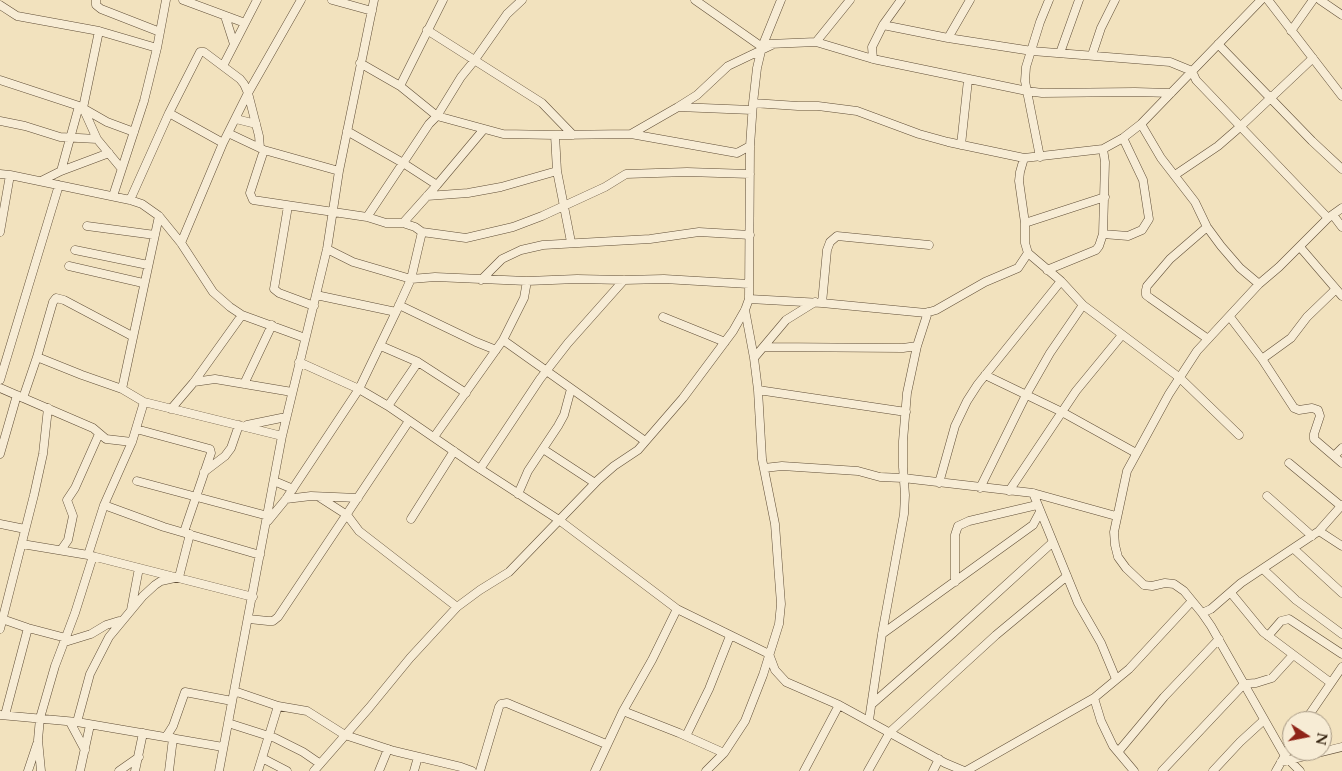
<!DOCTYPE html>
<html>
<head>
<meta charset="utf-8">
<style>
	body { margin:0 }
	#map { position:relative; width:1342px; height:771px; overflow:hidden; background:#f2e2be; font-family:Cardo,serif }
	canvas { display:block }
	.north { position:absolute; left:1282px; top:711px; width:50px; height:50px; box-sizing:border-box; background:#f7ecd5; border:1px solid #a79984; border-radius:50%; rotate:101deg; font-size:14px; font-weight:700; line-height:20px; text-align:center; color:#2f1d0a }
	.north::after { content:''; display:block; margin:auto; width:18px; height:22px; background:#8f2418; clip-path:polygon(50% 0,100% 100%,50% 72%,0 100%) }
</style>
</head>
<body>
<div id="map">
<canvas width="1342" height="771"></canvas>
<div class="north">N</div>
</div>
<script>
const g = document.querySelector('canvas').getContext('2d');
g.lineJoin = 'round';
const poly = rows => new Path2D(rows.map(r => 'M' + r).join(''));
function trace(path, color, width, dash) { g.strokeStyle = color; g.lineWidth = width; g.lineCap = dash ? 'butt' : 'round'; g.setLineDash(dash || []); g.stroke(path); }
const minor = poly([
	[96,0,96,5,101,9,160,32],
	[183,0,245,23],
	[332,0,372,11],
	[695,0,762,47],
	[1268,0,1342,96],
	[1320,0,1342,15],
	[0,5,17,16,99,31,157,48],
	[225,16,234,44],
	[883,25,948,38,1032,51,1170,62,1192,71,1196,80,1328,218],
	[427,30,542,103,573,135],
	[99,31,83,108,97,139,121,168],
	[1291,31,1313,0],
	[948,38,970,0],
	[816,42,850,0],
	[769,44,816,42,873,59,1027,91,1042,93,1135,92,1171,93],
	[1218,44,1312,141,1342,169],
	[1060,53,1079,0],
	[1092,55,1101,28,1115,0],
	[873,59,872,47,883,25,901,0],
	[360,63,400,86,437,116,503,134,555,135,631,134,678,107,697,95,728,66,772,45],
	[223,66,257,0],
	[0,80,79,106,107,122,134,132],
	[400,86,443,0],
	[753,103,798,106,818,106,857,111,919,134,948,142,1024,158,1103,149,1123,138,1141,124,1261,0],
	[678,107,752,110],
	[169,113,223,143],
	[236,119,256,124],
	[0,121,25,126,60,137,97,139],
	[1141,124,1161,158,1195,202,1207,227,1221,246,1240,268,1259,284],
	[347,131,403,163,437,185],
	[228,133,264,150,339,171],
	[631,134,737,153,750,146],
	[555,135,557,171,571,242],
	[961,145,968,80],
	[264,150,250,193,253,200,367,217,386,223,403,223,415,227,422,232,411,279,396,312,316,295],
	[1040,157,1025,81,1026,67,1040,22,1049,0],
	[1024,158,1020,172,1019,181,1025,223,1025,243,1028,253,1061,281,1083,305,1180,378,1239,435],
	[61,171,79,106],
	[0,174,10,175],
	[1175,175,1218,146,1241,126,1313,58],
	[41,181,61,171,109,153],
	[113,196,144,101,157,48,166,0],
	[427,196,468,193,501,187,557,171],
	[130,200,169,113,200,52,204,52,240,79,244,84,248,93,259,136,260,148],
	[288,206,274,289,279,293,314,306],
	[1333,215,1342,227],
	[367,217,429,124,437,116,461,77,474,61,507,14,522,0],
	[403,223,437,185,484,129],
	[1025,223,1105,197],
	[87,226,155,235],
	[1207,227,1170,259,1147,286,1146,290,1146,295,1150,298,1208,339],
	[0,232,10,175,130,200,142,204,159,216,181,243,213,292,230,307,242,315,305,338],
	[422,232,466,238,513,227,542,216,605,187,626,174,687,172,750,174],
	[1103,234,1128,236,1142,230,1149,219,1143,180,1123,138],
	[181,243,223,143,248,93,301,0],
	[1300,247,1342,296],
	[327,249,353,262,411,279,435,277,527,281,577,279,624,280,664,279,749,284],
	[75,250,148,265],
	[69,266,143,283],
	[1047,270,1096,250,1099,246,1103,234,1105,162,1103,149],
	[481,280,502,259,521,250,543,245,650,239,699,232,750,235],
	[749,299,822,303,926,313,936,310,985,282,1018,268,1028,253],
	[822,303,827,250,830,242,837,236,929,245],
	[399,305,476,342,496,350],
	[745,310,754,358],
	[663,317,725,342],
	[1230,317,1262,359,1294,408,1299,410,1312,408,1318,410,1320,416,1314,434,1314,439,1342,463],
	[503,340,645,441],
	[381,346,418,362,466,393],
	[764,347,903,348,917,346],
	[37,357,82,375,122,389,144,402,282,436],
	[1262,359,1291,338,1307,317,1336,289],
	[299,362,359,389,388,406,474,465,559,520,677,609,769,654,775,670,786,682,839,705,945,763,964,771],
	[985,375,1062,412,1136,453],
	[0,380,59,185],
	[194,382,215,379,292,392],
	[244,384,272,325],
	[0,388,93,428,106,439,132,442,144,402],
	[122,389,159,216],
	[758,390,906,412],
	[23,398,37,357,53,302,56,298,64,300,132,336],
	[388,406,418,362],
	[171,409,194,382,242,315],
	[247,425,286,417],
	[136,429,210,449,211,453,184,532],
	[434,437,503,340,524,298,527,281],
	[543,449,595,483],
	[0,454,17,395],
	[1334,456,1342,448],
	[1289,463,1341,506],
	[764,468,782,466,858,471,880,477,903,478,1033,493,1116,516],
	[480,469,540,379,568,343,624,280],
	[204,472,225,456,231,448,239,425],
	[137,481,268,516],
	[274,481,293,489],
	[939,483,955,426,967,401,978,384,1061,281],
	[980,488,1026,395,1050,353,1083,305],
	[1009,491,1076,391,1122,335],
	[1033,493,1078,603,1101,643,1116,679],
	[518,494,528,471,558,426,564,415,571,389],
	[1267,496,1312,536],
	[319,497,347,515,359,531,457,607],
	[286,499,311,496,358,498],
	[104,505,164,527,260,555],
	[411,519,454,451],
	[268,521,286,499,359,389,396,312],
	[0,524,25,529],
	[1319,531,1342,546],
	[22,544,88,555,253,597],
	[1294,549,1342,593],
	[61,550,68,540,73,516,67,500,75,488,99,434],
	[88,555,104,505,132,442],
	[1263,569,1296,600,1342,634],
	[955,582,955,535,958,526,969,521,1037,505],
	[1231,593,1263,632,1331,683],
	[131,610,139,568],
	[1202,613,1184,591,1174,584,1165,583,1152,586,1144,585,1126,568,1118,557,1115,545,1114,532,1127,471,1169,394,1197,351,1259,284,1279,267,1328,218,1342,208],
	[2,619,28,628,66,638],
	[249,619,268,621,273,621,278,617,409,421],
	[0,629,34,495,43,454,48,408],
	[882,634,1033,525,1040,512],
	[1268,636,1281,621,1289,619,1342,654],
	[65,642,91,634,106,625,119,621],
	[234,691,278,706,307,711,345,735,394,751,461,767,472,771],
	[1094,698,1101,721,1113,746,1134,771],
	[872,704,952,634,1053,542],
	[623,711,679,733,724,753],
	[0,715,77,722,223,747],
	[5,715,28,628],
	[869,720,882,634,904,514,905,495,903,467,903,441,907,393,917,346,928,312],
	[1305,721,1342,667],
	[70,722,85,750],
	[77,722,90,674,109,637,143,596,155,585,161,581,179,577,190,534],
	[228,723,275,738,303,752,319,763],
	[686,736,709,689,730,636],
	[166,737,173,726,185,692,232,701],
	[1118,752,1164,697,1219,639],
	[1285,756,1211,626,1202,613,1211,609,1241,583,1319,531,1342,505],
	[262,758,287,771],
	[1289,760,1300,771],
	[1281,762,1342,747],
	[28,771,37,744],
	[41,771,38,740,40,718,55,666,75,613,93,556],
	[80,771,90,725],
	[119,771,139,757],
	[135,771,143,733],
	[169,771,173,738],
	[219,771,282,436,327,249,339,171,374,0],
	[258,771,278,706],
	[314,771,369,708,410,658,457,607,480,590,509,572,598,480,614,466,638,450,683,398,733,331,745,310,749,299,750,146,753,103,757,68,762,47,781,0],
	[379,771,388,749],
	[414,771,418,757],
	[480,771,499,707,501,704,507,703,514,706,606,744],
	[595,771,623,711,652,660,677,609],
	[706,771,724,753,745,721,763,675,779,624,781,604,775,524,762,459,758,390,754,358,786,320,815,302],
	[804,771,839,705],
	[868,771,890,732,996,635,1067,576],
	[933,771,939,759],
	[966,771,1094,698,1129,669,1192,601],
	[1162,771,1244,684,1256,683,1272,678,1293,655],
	[1213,771,1240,742,1264,720],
	[1276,771,1292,743]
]);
trace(minor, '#604e37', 9);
trace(minor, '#f7ecd5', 8);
</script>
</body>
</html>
